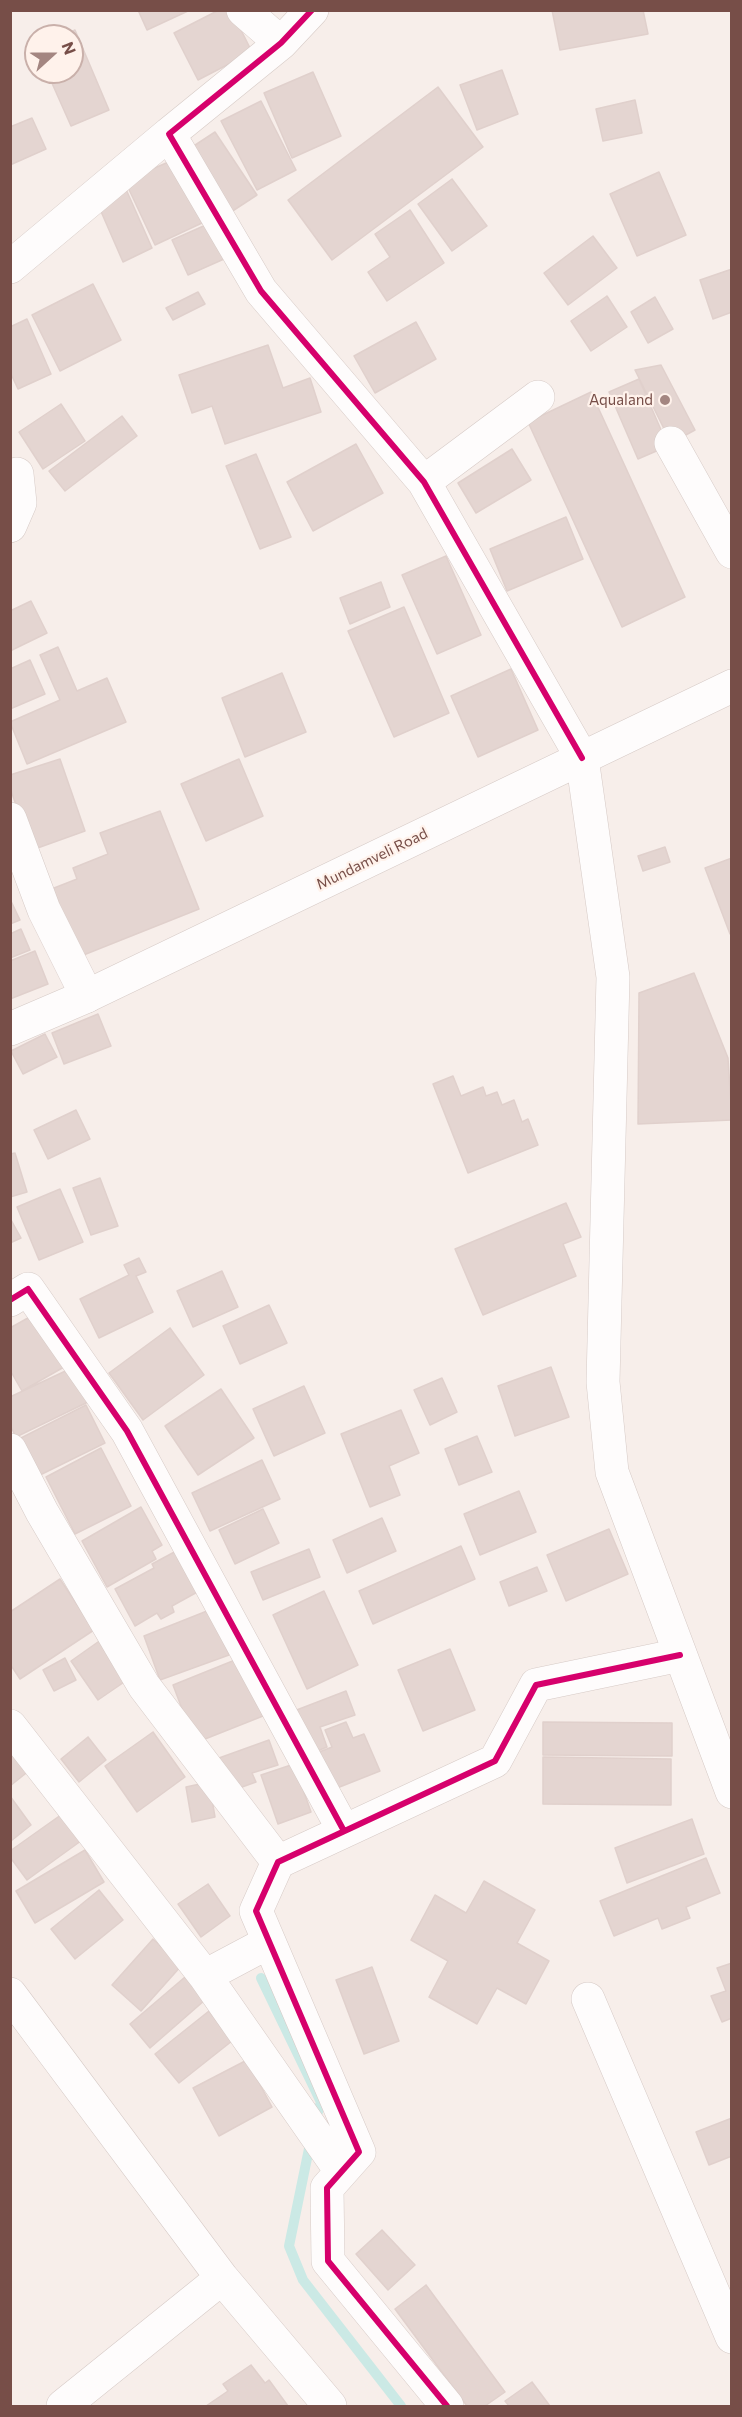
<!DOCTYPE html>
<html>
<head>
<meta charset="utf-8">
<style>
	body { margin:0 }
	#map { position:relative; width:742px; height:2417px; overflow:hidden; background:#f7eeea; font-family:Commissioner,sans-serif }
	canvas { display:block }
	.frame { position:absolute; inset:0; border:12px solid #774e48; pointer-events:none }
	.north { position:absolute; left:24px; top:24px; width:60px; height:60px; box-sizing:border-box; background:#fff2eb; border:2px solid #c9b0aa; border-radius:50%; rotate:69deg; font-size:16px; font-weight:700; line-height:24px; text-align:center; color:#774e48 }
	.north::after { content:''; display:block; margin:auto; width:21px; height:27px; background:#a48681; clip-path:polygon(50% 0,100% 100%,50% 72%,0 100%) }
</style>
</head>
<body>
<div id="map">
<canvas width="742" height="2417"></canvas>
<div class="frame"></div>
<div class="north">N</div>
</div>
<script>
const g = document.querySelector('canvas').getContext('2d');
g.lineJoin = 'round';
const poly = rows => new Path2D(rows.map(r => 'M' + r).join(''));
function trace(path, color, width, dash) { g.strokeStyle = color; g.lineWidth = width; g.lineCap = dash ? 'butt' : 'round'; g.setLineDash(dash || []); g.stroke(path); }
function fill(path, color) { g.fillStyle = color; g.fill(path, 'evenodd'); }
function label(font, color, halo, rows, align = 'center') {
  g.font = font + ' Commissioner,sans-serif'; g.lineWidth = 4.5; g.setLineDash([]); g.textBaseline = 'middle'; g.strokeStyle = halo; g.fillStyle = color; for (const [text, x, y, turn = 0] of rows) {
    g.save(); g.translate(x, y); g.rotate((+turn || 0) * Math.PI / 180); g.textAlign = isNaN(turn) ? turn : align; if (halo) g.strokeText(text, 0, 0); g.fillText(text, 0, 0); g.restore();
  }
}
const stream = poly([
	[261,1978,321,2102,315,2121],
	[311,2139,289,2246,303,2280,401,2406]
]);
const building = poly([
	[138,10,188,10,188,11,147,30,138,10],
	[219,10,231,10,252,52,198,80,174,33,219,10],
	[552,10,643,10,648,34,560,50,552,10],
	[75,30,109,110,71,126,47,72,72,72,72,36,62,36,75,30],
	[502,70,518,114,477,130,460,85,502,70],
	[313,72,341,136,292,158,264,93,313,72],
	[438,87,483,147,332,260,288,200,438,87],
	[635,100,642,133,603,141,596,109,635,100],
	[261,101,296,170,257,190,221,121,261,101],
	[32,118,46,149,10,165,10,127,32,118],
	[215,132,257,195,228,214,186,151,215,132],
	[173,160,202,223,155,245,125,181,173,160],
	[659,172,686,235,637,256,610,194,659,172],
	[452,179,487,226,452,251,418,204,452,179],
	[125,187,152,248,123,262,96,200,125,187],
	[410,210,444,263,387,301,368,272,390,257,375,234,410,210],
	[208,224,224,259,188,275,172,240,208,224],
	[593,236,617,268,568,305,544,273,593,236],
	[732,269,732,312,713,319,700,280,732,269],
	[93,284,121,340,60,371,32,315,93,284],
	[198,292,205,304,173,320,166,308,198,292],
	[607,296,627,327,591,351,571,321,607,296],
	[655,297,673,329,648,343,631,312,655,297],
	[27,319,51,374,18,389,10,372,10,327,27,319],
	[416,322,436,359,375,393,354,356,416,322],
	[268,345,283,388,310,378,321,412,225,444,212,406,192,413,179,375,268,345],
	[661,365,695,430,671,443,635,370,661,365],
	[639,379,668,446,638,459,609,392,639,379],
	[591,392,685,597,622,627,528,422,591,392],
	[61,404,85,441,43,469,19,432,61,404],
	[122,416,137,436,65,491,49,471,122,416],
	[356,444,383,493,313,531,287,482,356,444],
	[512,449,531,480,476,513,458,483,512,449],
	[256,454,291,537,260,549,226,466,256,454],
	[566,517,583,559,507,591,490,549,566,517],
	[446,556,481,635,437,654,402,575,446,556],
	[381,582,390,607,350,624,340,598,381,582],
	[31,601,47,633,10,651,10,611,31,601],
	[404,607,449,713,394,737,348,631,404,607],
	[58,647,77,691,107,678,126,722,27,764,10,722,60,700,40,655,58,647],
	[30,660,45,694,10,709,10,669,30,660],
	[511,669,538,730,478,757,451,696,511,669],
	[282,673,306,732,245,757,222,698,282,673],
	[60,759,85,831,32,850,10,788,10,775,60,759],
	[239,759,263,816,206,841,181,784,239,759],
	[160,811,199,909,76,958,49,890,77,879,73,868,108,854,100,833,160,811],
	[665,847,670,862,643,871,638,856,665,847],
	[732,858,732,934,730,934,705,868,732,858],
	[10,899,20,920,10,924,10,899],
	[21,929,30,950,10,958,10,934,21,929],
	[35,951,48,984,10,999,10,961,35,951],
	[694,973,728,1058,732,1120,638,1124,639,993,694,973],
	[98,1014,111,1046,64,1064,52,1033,98,1014],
	[45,1034,57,1057,23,1074,11,1051,45,1034],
	[453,1076,461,1096,483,1087,486,1096,497,1092,502,1105,514,1100,522,1122,528,1119,538,1145,468,1173,433,1084,453,1076],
	[76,1110,90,1139,48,1159,34,1130,76,1110],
	[15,1153,27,1192,10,1197,10,1154,15,1153],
	[100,1178,118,1226,91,1235,73,1188,100,1178],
	[60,1189,83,1242,39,1260,17,1207,60,1189],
	[566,1203,581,1237,563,1244,576,1276,483,1315,455,1249,566,1203],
	[10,1218,21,1238,10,1243,10,1218],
	[139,1258,146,1272,136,1276,153,1312,99,1338,80,1299,129,1275,124,1265,139,1258],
	[222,1271,238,1307,193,1327,177,1291,222,1271],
	[269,1305,287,1343,240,1364,223,1326,269,1305],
	[35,1314,64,1367,22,1391,10,1370,10,1328,35,1314],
	[170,1328,204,1375,143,1420,109,1373,170,1328],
	[74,1367,90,1401,16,1437,10,1425,10,1397,74,1367],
	[551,1367,569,1417,515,1436,498,1386,551,1367],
	[442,1378,457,1412,430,1425,414,1390,442,1378],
	[304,1386,325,1433,274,1456,253,1409,304,1386],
	[221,1389,254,1438,198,1475,165,1426,221,1389],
	[86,1405,105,1443,38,1476,19,1439,86,1405],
	[401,1410,419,1453,389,1466,400,1495,370,1507,341,1434,401,1410],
	[477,1436,492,1472,459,1485,445,1449,477,1436],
	[101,1448,131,1506,75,1534,46,1477,101,1448],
	[262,1460,280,1499,210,1531,192,1493,262,1460],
	[519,1491,536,1532,480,1555,464,1514,519,1491],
	[141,1507,162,1545,152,1551,156,1559,107,1587,82,1541,141,1507],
	[263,1509,279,1543,235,1564,219,1530,263,1509],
	[382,1518,396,1551,347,1573,333,1540,382,1518],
	[609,1529,628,1574,566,1601,547,1555,609,1529],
	[461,1546,475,1579,373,1624,359,1591,461,1546],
	[180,1549,201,1590,172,1606,174,1612,161,1619,157,1613,135,1626,115,1589,154,1568,152,1564,180,1549],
	[309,1549,320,1577,263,1600,251,1572,309,1549],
	[537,1567,547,1591,509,1606,500,1582,537,1567],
	[60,1579,94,1630,20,1679,10,1664,10,1612,60,1579],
	[324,1591,358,1665,307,1689,273,1615,324,1591],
	[212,1609,229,1655,160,1680,144,1636,212,1609],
	[105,1637,133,1676,98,1700,71,1661,105,1637],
	[450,1649,475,1710,423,1731,398,1670,450,1649],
	[65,1658,76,1680,54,1691,43,1670,65,1658],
	[240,1658,263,1716,195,1743,173,1685,240,1658],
	[346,1691,355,1715,320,1727,327,1747,310,1754,294,1711,346,1691],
	[346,1722,353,1738,364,1734,380,1771,327,1792,312,1755,332,1747,325,1730,346,1722],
	[543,1722,672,1723,672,1756,543,1755,543,1722],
	[153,1732,185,1777,137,1812,105,1766,153,1732],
	[10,1735,35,1766,10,1786,10,1735],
	[88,1737,106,1760,79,1782,61,1759,88,1737],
	[269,1740,278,1765,252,1773,256,1782,231,1791,219,1758,269,1740],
	[543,1757,671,1759,671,1805,543,1804,543,1757],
	[294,1764,311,1812,278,1824,261,1775,294,1764],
	[209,1782,215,1817,192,1822,186,1787,209,1782],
	[10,1796,31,1825,11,1841,10,1840,10,1796],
	[65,1812,85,1838,27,1880,10,1857,10,1851,65,1812],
	[692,1819,704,1854,627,1883,615,1848,692,1819],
	[85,1850,104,1882,35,1923,16,1891,85,1850],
	[706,1858,720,1893,686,1907,690,1918,662,1929,658,1918,614,1936,600,1901,706,1858],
	[484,1881,535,1910,517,1943,549,1961,526,2004,497,1988,477,2024,429,1997,448,1961,411,1940,435,1895,466,1913,484,1881],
	[208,1884,230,1916,201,1937,178,1904,208,1884],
	[99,1890,123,1920,75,1959,51,1929,99,1890],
	[153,1939,182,1965,141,2011,112,1985,153,1939],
	[732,1963,732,2018,722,2022,711,1996,726,1991,717,1968,732,1963],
	[372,1967,399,2041,364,2054,336,1980,372,1967],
	[185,1977,205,2000,150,2048,130,2024,185,1977],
	[209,2011,232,2041,179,2083,155,2054,209,2011],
	[247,2060,272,2107,219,2136,193,2088,247,2060],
	[732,2118,732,2156,709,2165,696,2132,732,2118],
	[382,2230,415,2265,388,2290,356,2254,382,2230],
	[426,2285,505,2392,485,2406,467,2406,395,2309,426,2285],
	[251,2365,265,2383,269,2380,288,2406,206,2406,228,2391,223,2384,251,2365],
	[532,2382,550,2406,509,2406,505,2401,532,2382]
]);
const street = poly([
	[243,10,281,43],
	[312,10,281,43,169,134,261,291,424,482,582,758],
	[10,267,169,134],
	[671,443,732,552],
	[424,482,538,397],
	[10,526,20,503,17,474],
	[10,819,44,910,87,996],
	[10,1300,28,1289,127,1431,344,1831],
	[10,1450,42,1512,144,1686,278,1862],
	[10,1726,205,1976,269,1942],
	[205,1976,341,2171],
	[10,1994,222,2278,63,2406],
	[588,1999,732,2337],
	[222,2278,330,2406],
	[447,2406,328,2261,327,2188,359,2152,256,1911,278,1862,495,1761,536,1685,680,1655]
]);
const secondary = poly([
	[582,758,613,977,603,1382,612,1472,732,1792],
	[10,1029,87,996,732,686]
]);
const cycleway = poly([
	[312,10,281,43,169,134,261,291,424,482,582,758],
	[10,1300,28,1289,127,1431,344,1831],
	[447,2406,328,2261,327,2188,359,2152,256,1911,278,1862,495,1761,536,1685,680,1655]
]);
const markers = [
	[665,400,6,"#a48681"]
];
const poiNames = [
	["Aqualand",653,400]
];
const streetNames = [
	["Mundamveli Road",372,859,-26]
];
trace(stream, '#cbe9e5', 10);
fill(building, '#e4d5d1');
trace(building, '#e0d0cc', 1.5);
trace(street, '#d6cac6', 34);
trace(secondary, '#d6cac6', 34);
trace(street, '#fefcfc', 33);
trace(secondary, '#fefcfc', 33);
trace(cycleway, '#d6006c', 6);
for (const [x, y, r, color] of markers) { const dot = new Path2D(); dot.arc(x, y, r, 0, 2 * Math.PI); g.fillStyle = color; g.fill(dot); trace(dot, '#fff2eb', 2); }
label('15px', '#774e48', '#fff2eb', poiNames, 'right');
label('15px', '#774e48', '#fff2eb', streetNames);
</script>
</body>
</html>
